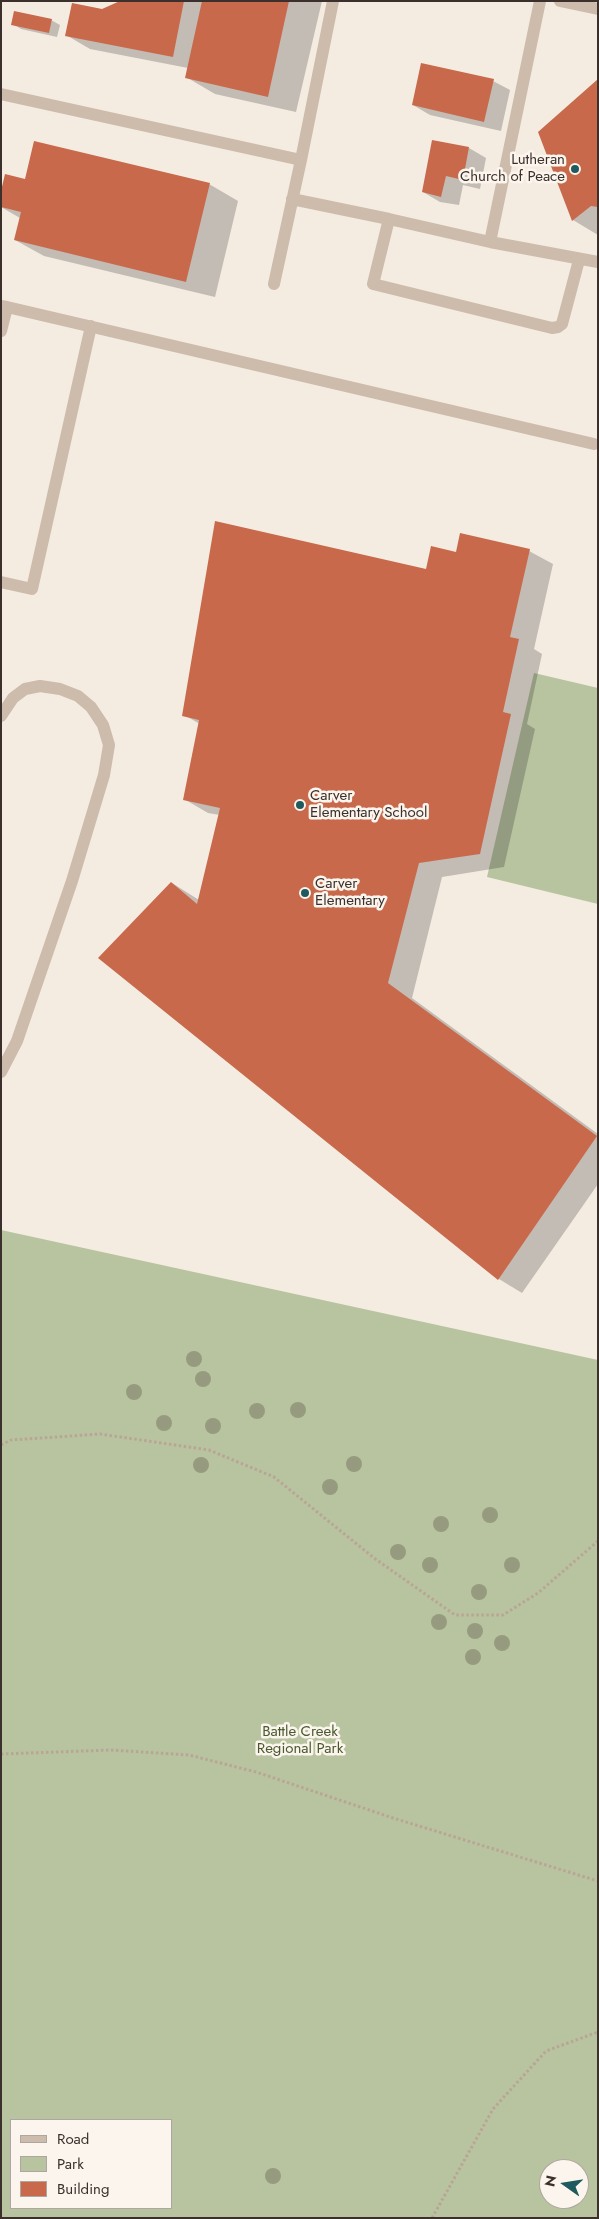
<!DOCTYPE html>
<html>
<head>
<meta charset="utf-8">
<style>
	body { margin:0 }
	#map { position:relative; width:599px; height:2219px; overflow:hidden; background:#f4ebe1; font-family:Jost,sans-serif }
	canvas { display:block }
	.frame { position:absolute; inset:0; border:2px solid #3b302b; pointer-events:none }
	.legend { position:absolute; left:10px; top:2119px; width:162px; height:90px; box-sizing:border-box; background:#fbf5ee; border:1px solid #aea6a0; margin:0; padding:6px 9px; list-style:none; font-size:15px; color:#3b302b }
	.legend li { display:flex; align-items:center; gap:10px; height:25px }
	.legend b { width:25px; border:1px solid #aea6a0 }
	.north { position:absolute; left:539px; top:2159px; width:50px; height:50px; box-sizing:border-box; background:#fbf5ee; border:1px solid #aea6a0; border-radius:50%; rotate:283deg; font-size:14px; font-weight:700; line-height:20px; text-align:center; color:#3b302b }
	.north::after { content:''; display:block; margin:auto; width:18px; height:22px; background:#1f5a5e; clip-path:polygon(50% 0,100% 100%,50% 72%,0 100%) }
</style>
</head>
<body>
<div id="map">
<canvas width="599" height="2219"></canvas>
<div class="frame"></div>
<ul class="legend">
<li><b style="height:6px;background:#cdbbac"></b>Road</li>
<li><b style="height:14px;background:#b8c4a0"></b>Park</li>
<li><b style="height:14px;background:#c8694b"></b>Building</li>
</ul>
<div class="north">N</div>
</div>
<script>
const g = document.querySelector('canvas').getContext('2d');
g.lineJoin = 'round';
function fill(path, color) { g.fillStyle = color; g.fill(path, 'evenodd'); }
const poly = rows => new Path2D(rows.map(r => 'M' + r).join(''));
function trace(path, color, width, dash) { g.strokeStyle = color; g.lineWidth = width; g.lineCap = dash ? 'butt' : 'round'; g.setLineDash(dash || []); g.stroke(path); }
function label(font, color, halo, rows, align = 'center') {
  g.font = font + ' Jost,sans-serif'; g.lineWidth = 5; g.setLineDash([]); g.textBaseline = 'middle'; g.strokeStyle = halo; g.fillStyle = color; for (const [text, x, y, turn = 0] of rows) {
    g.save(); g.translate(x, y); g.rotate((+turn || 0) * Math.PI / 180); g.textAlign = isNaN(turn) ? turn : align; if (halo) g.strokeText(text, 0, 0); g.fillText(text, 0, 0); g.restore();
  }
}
const green = poly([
	[534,673,598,688,598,904,487,877],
	[1,1230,598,1360,598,2218,1,2218],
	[171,2120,171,2208,11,2208,11,2120],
	[549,2169,579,2169,579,2199,549,2199]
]);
const shadow = poly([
	[123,1,322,1,296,112,215,94,186,77,188,68,90,49,66,35,102,10],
	[51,20,60,25,57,37,21,29,13,24],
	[493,81,510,90,501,131,430,115,413,105],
	[598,81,598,235,573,220],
	[433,141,469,148,486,158,480,189,463,185,459,205,440,202,423,192],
	[26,180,209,184,238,201,215,297,44,256,15,240,20,218,1,207,1,197],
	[529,551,553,564,534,649,542,654,527,724,535,729,504,867,442,877,412,998,598,1134,598,1184,522,1293,499,1279,172,883,199,900,220,815,208,813,184,799,200,724,184,715,457,553]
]);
const building = poly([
	[120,1,184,1,173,57,65,36,72,3,102,9],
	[202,1,289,1,268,97,185,78],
	[14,11,52,19,49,33,11,25],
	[421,63,494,79,484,122,412,105],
	[598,79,598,207,591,206,572,221,538,132],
	[432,140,469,147,463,180,446,176,441,197,422,192],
	[34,141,210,183,186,282,14,240,21,212,1,207,1,191,5,174,25,179],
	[215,521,426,569,431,546,456,552,460,533,530,549,510,637,519,639,503,712,511,714,480,854,419,863,388,983,597,1136,498,1280,98,958,171,882,197,904,220,808,183,800,199,720,182,716]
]);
const path = poly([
	[1,1445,11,1440,100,1434,209,1450,274,1477,374,1558,455,1615,503,1615,538,1593,598,1541],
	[1,1754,111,1750,189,1755,256,1772,393,1818,598,1881],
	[432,2218,493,2109,546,2051,598,2032]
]);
const minor = poly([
	[540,1,490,242,598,262],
	[560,1,598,9],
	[1,94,301,160,333,1],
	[292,199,389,219],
	[490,242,389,219,373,284,552,328,558,327,562,324,579,260],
	[274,284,301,160],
	[1,306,7,307,1,331],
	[7,307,594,444],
	[1,582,32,589,91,326],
	[1,716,13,698,25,689,40,686,60,689,78,696,91,707,103,725,109,745,104,775,72,881,17,1041,1,1072]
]);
const trees = [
	[194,1359],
	[203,1379],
	[134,1392],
	[298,1410],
	[257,1411],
	[164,1423],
	[213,1426],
	[354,1464],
	[201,1465],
	[330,1487],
	[490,1515],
	[441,1524],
	[398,1552],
	[430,1565],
	[512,1565],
	[479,1592],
	[439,1622],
	[475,1631],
	[502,1643],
	[473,1657],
	[273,2176]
];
const markers = [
	[575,169,5,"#1f5a5e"],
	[300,805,5,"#1f5a5e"],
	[305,893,5,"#1f5a5e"]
];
const poiNames = [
	["Lutheran",565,160,"right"],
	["Church of Peace",565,177,"right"],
	["Carver",310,796],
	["Elementary School",310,813],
	["Carver",315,884],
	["Elementary",315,901]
];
const parkNames = [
	["Battle Creek",300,1732],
	["Regional Park",300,1749]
];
fill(green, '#b8c4a0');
fill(shadow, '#0003');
fill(building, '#c8694b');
trace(path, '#b9a596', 3, [2.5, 2.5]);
trace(minor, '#cdbbac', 12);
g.fillStyle = '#969b7f';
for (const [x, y] of trees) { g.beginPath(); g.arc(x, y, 8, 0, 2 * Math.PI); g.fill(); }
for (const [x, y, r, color] of markers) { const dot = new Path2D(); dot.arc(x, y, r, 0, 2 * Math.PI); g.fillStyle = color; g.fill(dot); trace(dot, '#fbf5ee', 2); }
label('15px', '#3b302b', '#fbf5ee', poiNames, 'left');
label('15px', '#4a5a2e', '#fbf5ee', parkNames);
</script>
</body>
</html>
